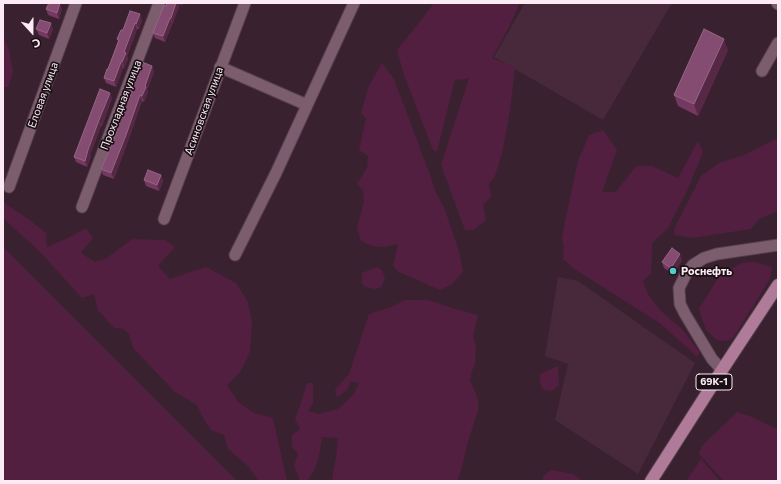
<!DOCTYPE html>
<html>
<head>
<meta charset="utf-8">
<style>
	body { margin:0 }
	#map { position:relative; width:781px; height:484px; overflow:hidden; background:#3a2130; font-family:Commissioner,sans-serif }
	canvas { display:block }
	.frame { position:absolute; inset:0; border:4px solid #fcebf4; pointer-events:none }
	.north { position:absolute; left:12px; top:12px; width:40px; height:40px; -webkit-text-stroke:3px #1a0f15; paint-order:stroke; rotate:159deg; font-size:11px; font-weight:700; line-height:16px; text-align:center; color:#fcebf4 }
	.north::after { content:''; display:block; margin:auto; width:14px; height:18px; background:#fcebf4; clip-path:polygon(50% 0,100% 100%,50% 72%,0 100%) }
</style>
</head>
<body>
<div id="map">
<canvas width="781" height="484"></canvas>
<div class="frame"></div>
<div class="north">С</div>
</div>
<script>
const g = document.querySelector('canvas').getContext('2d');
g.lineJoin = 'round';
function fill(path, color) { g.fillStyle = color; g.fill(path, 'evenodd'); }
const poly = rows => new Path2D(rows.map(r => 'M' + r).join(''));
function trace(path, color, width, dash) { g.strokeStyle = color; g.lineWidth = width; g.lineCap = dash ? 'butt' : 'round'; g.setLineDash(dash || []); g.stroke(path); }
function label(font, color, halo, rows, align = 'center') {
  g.font = font + ' Commissioner,sans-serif'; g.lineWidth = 3.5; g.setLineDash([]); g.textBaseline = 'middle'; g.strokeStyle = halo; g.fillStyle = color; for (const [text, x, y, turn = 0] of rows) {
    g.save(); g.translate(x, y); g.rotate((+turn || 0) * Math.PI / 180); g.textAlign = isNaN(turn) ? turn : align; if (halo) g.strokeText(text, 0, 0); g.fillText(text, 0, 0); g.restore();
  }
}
const built = poly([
	[525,3,672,3,603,120,494,57],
	[558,277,578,281,695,363,638,474,555,420,568,364,545,356]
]);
const green = poly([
	[434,3,520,3,510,25,492,58,515,68,510,111,502,153,495,176,489,184,491,197,483,205,486,220,473,230,465,230,441,165,469,78,461,80,455,79,437,152,433,150,404,75,397,50,422,19],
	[3,36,9,50,13,72,8,87,3,87],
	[382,63,394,79,430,175,435,190,445,210,459,251,463,272,452,284,440,290,399,272,393,266,398,244,384,247,372,246,361,241,357,228,364,201,363,190,357,184,367,168,368,156,359,150,366,118,361,113,368,88],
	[603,130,617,150,602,192,616,192,636,166,652,166,678,178,698,141,703,152,687,191,668,228,652,243,652,253,651,273,643,281,648,294,659,309,671,320,681,328,700,352,697,357,661,324,573,268,563,259,564,249,562,239,565,222,578,161,589,135],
	[778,138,778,208,776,212,759,219,751,229,692,238,675,235,674,229,701,176,719,163,744,155],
	[3,202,31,221,46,233,47,247,68,238,86,228,93,238,81,253,95,262,107,258,132,239,165,240,175,247,158,266,170,279,206,267,236,283,248,302,252,322,250,351,241,371,227,385,239,403,254,413,273,418,287,481,259,481,258,480,248,466,228,449,224,435,211,430,202,416,197,405,175,392,133,348,129,334,124,329,114,328,98,310,94,294,82,298,41,253,3,218],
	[3,247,237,481,3,481],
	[755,262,772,267,770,279,733,338,727,341,717,340,706,330,699,309,720,275,742,263],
	[377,267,382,270,385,278,381,287,375,289,366,287,362,284,362,273],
	[405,300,428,300,462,311,478,315,473,336,476,346,475,364,472,371,470,380,478,399,478,410,467,445,461,471,457,481,332,481,336,457,338,438,322,437,319,456,315,469,307,481,300,481,294,465,298,454,292,447,292,435,300,429,295,419,300,406,307,383,313,383,313,404,308,411,318,414,338,409,353,395,359,383,351,381,347,390,337,397,335,390,349,374,369,314,391,307],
	[558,366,559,385,552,391,544,390,540,384,540,374],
	[737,412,752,417,775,428,778,427,778,481,724,481,699,454,702,446],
	[701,459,720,481,686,481],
	[551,470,573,474,583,481,542,481,544,475]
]);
const minor = poly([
	[777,3,778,4],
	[220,67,307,105],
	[762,71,778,43],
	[9,187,76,3],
	[82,207,159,3],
	[164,219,245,3],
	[235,255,276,173,354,3],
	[722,370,712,359,685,314,680,304,679,288,686,274,693,265,704,258,717,254,778,245]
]);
const major = poly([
	[651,481,722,370,778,285]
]);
const wall = poly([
	[167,3,183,3,182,5,180,4,165,42,155,38,153,33],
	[46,9,62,9,59,19,48,15],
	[142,20,139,29,137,29,127,56,128,59,124,68,123,68,116,87,106,83,104,78,108,69,118,41,117,39,123,30],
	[36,29,53,29,49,39,39,35],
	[728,50,698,116,678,106,674,95],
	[152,66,154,72,147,90,148,92,144,102,142,101,128,141,114,179,103,175,101,169,113,142,123,113,122,111,128,102,139,74,138,72],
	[112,98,102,126,101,126,90,155,91,156,87,167,76,162,74,157],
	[161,175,163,181,159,191,146,186,144,180],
	[682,260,673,274,664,268,662,262]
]);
const shadedWall = poly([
	[60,3,62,9,59,19,57,13],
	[176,3,180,3,180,4,173,24,171,18],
	[140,14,142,20,139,29,136,24],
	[170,18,172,23,165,42,163,36],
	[51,23,53,29,49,39,47,33],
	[135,23,137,29,127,56,128,59,124,68,122,62,124,52],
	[724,39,728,50,698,116,694,104],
	[121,62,123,68,116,87,114,81],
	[152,66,154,72,147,90,148,92,144,102,142,96,145,86],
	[110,93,112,98,102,126,99,120],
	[140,95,142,101,128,141,114,179,111,173],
	[99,120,101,126,90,155,91,156,87,167,85,161,88,150],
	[161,175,163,181,159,191,157,185],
	[680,254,682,260,673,274,671,268]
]);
const building = poly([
	[49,3,60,3,57,13,46,9,49,3],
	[167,3,176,3,171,18,170,18,163,36,153,33,164,5,166,6,167,3],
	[130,11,140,14,136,24,135,23,124,52,126,53,122,62,121,62,114,81,104,78,107,69,108,69,119,40,117,39,121,30,123,30,130,11],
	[40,20,51,23,47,33,36,29,40,20],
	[704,29,724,39,694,104,674,95,704,29],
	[142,62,152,66,145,86,146,87,142,96,140,95,126,135,111,173,101,169,113,142,123,112,122,111,126,101,128,102,139,72,138,72,142,62],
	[100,89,110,93,99,120,88,150,85,161,74,157,100,89],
	[148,170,161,175,157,185,144,180,148,170],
	[672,248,680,254,671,268,662,262,672,248]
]);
const markers = [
	[673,271,4,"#53cdcb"]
];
const shields = [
	[714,382,36]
];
const shieldNames = [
	["69К-1",714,382]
];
const streetNames = [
	["Еловая улица",43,95,-70],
	["Прохладная улица",121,105,-69],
	["Асиновская улица",204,111,-70]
];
const poiNames = [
	["Роснефть",681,271]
];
fill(built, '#48283b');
fill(green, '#521f40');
trace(minor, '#553f4d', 13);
trace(major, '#553f4d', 14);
trace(minor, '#7b5d6e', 11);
trace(major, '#af7b99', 12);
fill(wall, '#753860');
fill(shadedWall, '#572746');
fill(building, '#844c70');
trace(building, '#966585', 1);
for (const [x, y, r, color] of markers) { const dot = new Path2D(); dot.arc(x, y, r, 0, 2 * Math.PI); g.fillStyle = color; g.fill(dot); trace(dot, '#1a0f15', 1.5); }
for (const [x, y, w] of shields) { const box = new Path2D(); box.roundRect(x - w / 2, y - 8, w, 16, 3); g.fillStyle = '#1a0f15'; g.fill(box); trace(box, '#fcebf4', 1); }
label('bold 10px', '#fcebf4', null, shieldNames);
label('11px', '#fcebf4', '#1a0f15', streetNames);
label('bold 11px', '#fcebf4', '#1a0f15', poiNames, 'left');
</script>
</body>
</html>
